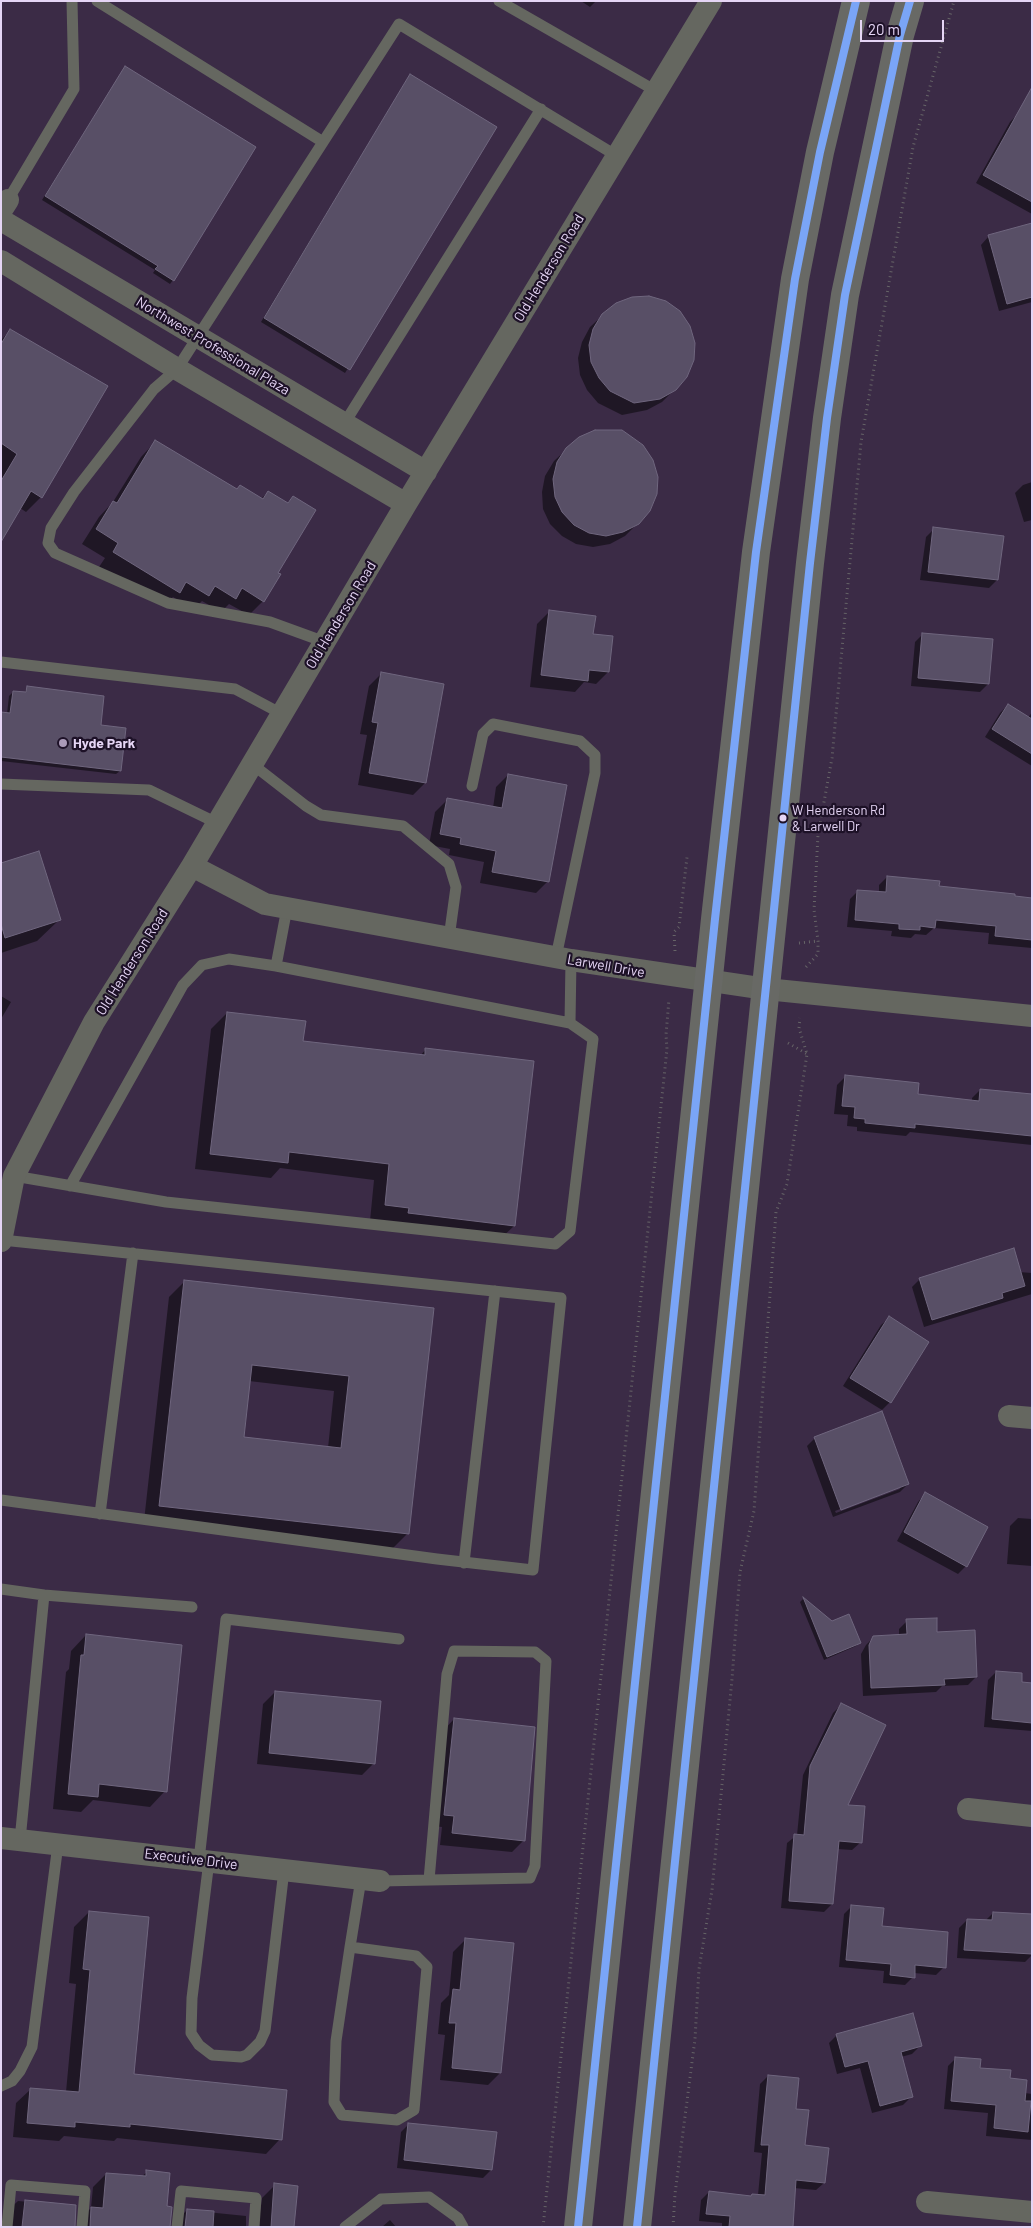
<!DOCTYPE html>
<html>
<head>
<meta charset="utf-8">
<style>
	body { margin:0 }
	#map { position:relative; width:1033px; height:2228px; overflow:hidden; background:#3b2b46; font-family:Barlow,sans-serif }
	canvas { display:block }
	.frame { position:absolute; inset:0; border:2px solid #e5d5f5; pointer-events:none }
	.scale { position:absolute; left:860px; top:20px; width:84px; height:22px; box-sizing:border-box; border:2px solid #e5d5f5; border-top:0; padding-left:6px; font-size:15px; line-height:18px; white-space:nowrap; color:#e5d5f5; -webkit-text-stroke:4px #1d1127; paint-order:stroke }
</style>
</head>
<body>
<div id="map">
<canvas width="1033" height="2228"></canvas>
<div class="frame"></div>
<div class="scale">20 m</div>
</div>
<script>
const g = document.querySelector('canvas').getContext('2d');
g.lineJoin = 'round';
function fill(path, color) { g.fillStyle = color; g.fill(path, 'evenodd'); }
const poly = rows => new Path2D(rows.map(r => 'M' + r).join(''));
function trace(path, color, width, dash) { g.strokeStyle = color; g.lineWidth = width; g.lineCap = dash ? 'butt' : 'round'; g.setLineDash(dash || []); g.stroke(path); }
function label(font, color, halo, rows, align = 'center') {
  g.font = font + ' Barlow,sans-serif'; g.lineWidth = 4.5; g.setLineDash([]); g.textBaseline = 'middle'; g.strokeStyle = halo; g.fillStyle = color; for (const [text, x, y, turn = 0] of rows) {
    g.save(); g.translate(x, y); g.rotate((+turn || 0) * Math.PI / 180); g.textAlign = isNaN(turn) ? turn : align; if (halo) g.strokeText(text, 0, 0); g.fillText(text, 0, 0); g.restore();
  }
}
const shadow = poly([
	[581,1,596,1,590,7],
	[125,67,173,280,170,284,153,273,155,270,42,200],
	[407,79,495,127,345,373,261,322],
	[1018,114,1032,121,1032,214,976,183,1010,122],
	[1032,225,1032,302,999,311,981,245,989,236],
	[603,315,675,389,662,402,647,410,622,415,598,403,587,390,580,375,578,358,582,342,590,327],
	[11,330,41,497,26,512,20,508,1,537,1,340],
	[155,442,236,490,261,499,268,492,287,503,293,497,263,601,249,615,229,604,221,612,202,601,193,610,173,597,164,606,99,567,105,558,82,544,99,517,113,502,141,457],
	[567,449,638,523,625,536,610,544,593,547,576,544,562,536,550,524,543,509,542,492,545,476,554,461],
	[1032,482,1032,520,1024,522,1015,493,1023,485],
	[934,529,997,580,989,588,920,580,926,537],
	[550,611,592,635,608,672,596,684,584,682,575,692,530,687,537,624],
	[923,634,988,684,980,692,911,686,915,642],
	[381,674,443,685,425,783,413,795,358,785,367,735,360,734,369,686],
	[28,687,99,726,120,771,116,774,1,761,1,713,7,714,9,696,13,692,24,693],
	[1008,705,1028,718,1032,712,1032,766,985,737,1000,713],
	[508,775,548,881,536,893,480,883,484,862,449,855,450,849,429,845,435,812,447,800,493,808,496,787],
	[1,865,59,920,37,941,1,953],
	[887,877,938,887,1032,898,1032,948,988,944,989,933,934,928,926,935,915,934,911,938,891,936,892,931,847,927,850,899,858,891,879,893,879,885],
	[1,996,11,1002,1,1019],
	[227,1013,302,1042,420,1056,426,1049,514,1226,498,1241,370,1221,374,1180,280,1168,271,1178,195,1169,211,1029],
	[845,1077,917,1095,972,1101,972,1098,980,1090,1032,1095,1032,1145,910,1132,906,1136,857,1131,857,1127,847,1126,848,1115,834,1114,837,1085],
	[1019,1272,1032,1273,1032,1294,924,1327,912,1287,920,1279],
	[185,1281,433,1310,407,1534,392,1549,144,1521,169,1297],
	[249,1381,334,1391,328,1448,242,1438],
	[889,1318,928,1342,890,1402,882,1410,843,1386,881,1325],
	[815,1438,908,1484,900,1492,833,1517,807,1446],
	[900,1486,900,1489,836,1513,835,1511],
	[925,1494,966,1566,958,1574,897,1541,918,1502],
	[1018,1518,1032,1519,1032,1566,1007,1564,1010,1526],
	[803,1599,832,1622,860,1642,856,1646,824,1660,800,1602],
	[907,1621,936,1633,976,1677,968,1685,942,1686,936,1692,863,1696,861,1654,866,1645,874,1637,899,1636,899,1629],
	[86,1635,165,1791,150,1807,93,1800,81,1812,53,1809,66,1672,69,1669,71,1651],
	[996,1672,1020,1683,1032,1684,1032,1731,984,1727,988,1680],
	[275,1692,374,1763,362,1775,257,1764,263,1704],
	[841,1705,846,1806,861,1842,852,1850,837,1849,832,1904,824,1912,781,1908,787,1843,797,1835,803,1775,833,1713],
	[454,1719,524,1840,512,1852,440,1845,442,1827,432,1826,442,1732],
	[852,1906,881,1927,944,1967,936,1975,914,1973,913,1977,905,1985,883,1983,884,1971,839,1967,844,1914],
	[89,1912,133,2075,280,2139,266,2154,117,2138,114,2141,64,2136,59,2141,13,2137,16,2103,31,2089,66,2092,76,1984,69,1983,74,1927],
	[993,1913,1032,1916,1032,1955,1025,1962,957,1958,959,1928,967,1920,985,1921],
	[465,1940,500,2073,488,2085,440,2080,445,2035,438,2034,441,2003,449,1995,453,1952],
	[837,2035,920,2046,912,2054,901,2057,911,2097,903,2105,872,2113,860,2068,837,2074,829,2043],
	[956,2058,1009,2079,1025,2093,1032,2094,1032,2140,986,2136,988,2113,944,2109,948,2066],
	[768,2076,795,2110,804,2146,824,2183,816,2190,794,2188,792,2227,722,2227,722,2223,699,2221,701,2200,709,2192,750,2197,758,2195,762,2153,754,2152,760,2084],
	[409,2124,491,2170,483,2178,397,2168,401,2132],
	[147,2172,165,2208,169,2227,78,2227,78,2221,91,2208,93,2187,106,2174,141,2177],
	[275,2185,293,2227,254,2227,259,2221,262,2198],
	[18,2201,75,2206,74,2227,3,2227,4,2214],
	[187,2210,246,2216,246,2227,173,2227,174,2223],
	[390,2220,396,2227,382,2227]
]);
const building = poly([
	[125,66,256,147,174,281,155,269,158,266,45,196,125,66],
	[410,74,497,127,350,370,264,318,410,74],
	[1032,87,1032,202,983,175,1032,87],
	[1032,223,1032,297,1007,304,988,235,1032,223],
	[649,296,666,301,680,311,690,326,695,343,694,360,687,377,676,390,660,399,634,403,610,391,599,378,591,362,589,345,593,329,602,314,616,303,632,297,649,296],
	[10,329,108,386,42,498,31,491,1,542,1,481,17,454,1,443,1,344,10,329],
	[595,430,622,430,643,445,653,460,658,477,657,494,650,511,639,524,623,532,606,536,589,533,574,525,562,512,555,497,553,479,557,462,566,448,579,437,595,430],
	[155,440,237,489,240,485,263,499,268,491,288,503,293,496,316,510,278,573,281,574,264,602,242,588,236,599,215,586,209,596,186,582,180,593,113,552,118,543,96,529,113,501,117,503,155,440],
	[933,527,1004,536,998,580,928,572,933,527],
	[549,610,596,616,593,634,613,636,609,672,589,670,588,681,541,675,549,610],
	[922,633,993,639,989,684,918,678,922,633],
	[381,672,444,684,426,783,369,773,378,723,372,722,381,672],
	[27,686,104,696,101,725,126,728,121,771,1,757,1,712,10,713,13,691,26,692,27,686],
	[1008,704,1032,719,1032,754,992,729,1008,704],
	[508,774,567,785,549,882,492,872,496,851,460,844,461,838,440,834,447,798,502,808,508,774],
	[39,851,61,920,5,938,1,924,1,863,39,851],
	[887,876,940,881,939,886,1015,894,1015,896,1032,898,1032,940,995,936,996,926,936,920,935,928,920,926,920,930,899,929,899,924,855,920,857,890,886,892,887,876],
	[227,1012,306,1021,303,1041,425,1055,425,1048,534,1061,515,1226,408,1213,409,1208,385,1205,389,1164,289,1152,288,1163,210,1154,227,1012],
	[845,1075,919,1083,918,1094,979,1101,980,1089,1032,1094,1032,1136,915,1124,915,1128,865,1123,865,1119,854,1118,855,1107,842,1106,845,1075],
	[1014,1248,1025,1286,1002,1293,1003,1298,932,1320,919,1278,1014,1248],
	[184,1280,434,1308,409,1534,159,1506,184,1280],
	[252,1365,349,1376,341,1448,244,1437,252,1365],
	[889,1316,929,1342,891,1403,850,1378,889,1316],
	[882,1411,909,1484,841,1510,814,1437,882,1411],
	[925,1492,988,1527,967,1567,904,1532,925,1492],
	[803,1597,832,1621,849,1614,861,1643,827,1657,803,1597],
	[937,1618,937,1632,975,1630,977,1677,944,1679,945,1685,871,1688,869,1645,873,1636,907,1634,906,1619,937,1618],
	[86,1634,182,1645,167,1792,99,1784,98,1797,68,1794,81,1655,84,1655,86,1634],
	[996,1671,1022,1673,1022,1682,1032,1683,1032,1723,992,1719,996,1671],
	[275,1691,381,1701,375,1764,269,1753,275,1691],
	[841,1703,886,1725,848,1805,865,1806,862,1843,839,1841,833,1904,789,1901,794,1834,804,1835,810,1766,841,1703],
	[454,1718,535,1727,525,1841,452,1833,454,1816,444,1815,454,1718],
	[851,1905,884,1908,882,1926,948,1932,946,1968,915,1965,915,1978,890,1975,891,1964,846,1960,851,1905],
	[89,1911,149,1917,134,2074,287,2090,282,2140,130,2124,130,2127,75,2122,75,2127,27,2123,30,2088,79,2092,90,1970,83,1969,89,1911],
	[993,1912,1032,1914,1032,1954,964,1950,967,1919,992,1920,993,1912],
	[465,1938,514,1943,501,2073,452,2068,456,2023,449,2023,453,1989,460,1990,465,1938],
	[913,2013,922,2046,901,2052,913,2097,880,2106,868,2061,845,2067,836,2034,913,2013],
	[955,2057,981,2059,980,2068,1011,2070,1010,2078,1027,2080,1025,2101,1031,2101,1028,2132,994,2128,996,2105,951,2101,955,2057],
	[768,2075,799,2078,796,2109,809,2110,805,2145,829,2148,825,2183,796,2180,793,2227,729,2227,730,2216,706,2214,709,2191,751,2196,752,2194,765,2195,769,2145,761,2145,768,2075],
	[408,2123,497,2132,492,2170,404,2160,408,2123],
	[146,2170,170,2173,167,2206,172,2207,170,2227,90,2227,91,2207,103,2208,106,2173,146,2176,146,2170],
	[274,2183,298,2186,294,2227,271,2227,274,2183],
	[25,2200,76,2205,75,2227,22,2227,25,2200],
	[187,2209,214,2211,213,2227,185,2227,187,2209]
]);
const path = poly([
	[799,943,818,941],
	[675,951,674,932,679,927,687,857],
	[806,967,818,954,818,941,814,910,818,835,832,758,861,442,913,147,954,1],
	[788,1043,807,1054],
	[543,2227,667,1049,666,1035,669,999],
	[673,2227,675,2194,695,2039,699,1969,712,1890,732,1679,740,1572,754,1511,776,1212,787,1184,807,1054,799,1028,800,1018]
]);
const lane = poly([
	[97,1,323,142],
	[499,1,656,91],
	[8,200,74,89,72,1],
	[344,424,541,109],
	[325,642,270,622,168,603,55,553,48,543,51,528,74,492,154,389,177,369,399,24,617,156],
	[1,662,235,689,282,714],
	[252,764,306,806,321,815,403,826,449,864,456,887,449,938],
	[1,784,149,790,217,823],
	[472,786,483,734,493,724,580,741,595,755,595,773,556,957],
	[276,966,570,1023],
	[14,1176,166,1202,555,1244,570,1231,593,1039,570,1023,571,960],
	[70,1186,183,985,202,965,229,959,276,966,287,908],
	[1,1500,437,1559,533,1570,561,1298,2,1240],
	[100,1514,133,1253],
	[464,1563,495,1291],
	[1,1589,44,1595,20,1840],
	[44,1595,192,1607],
	[199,1860,226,1619,399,1639],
	[209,1861,192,1998,191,2033,199,2045,212,2055,241,2057,247,2055,260,2042,265,2031,284,1870],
	[380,1881,530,1878,535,1866,546,1661,535,1652,454,1651,447,1674,429,1880],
	[350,1947,416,1956,427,1967,414,2110,397,2120,342,2115,334,2102,336,2041,350,1947,361,1879],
	[1,2086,12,2081,20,2071,32,2047,58,1844],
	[7,2227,11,2185,85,2191,82,2227],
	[177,2227,181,2191,256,2198,254,2227],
	[345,2227,381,2199,429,2197,458,2218,463,2227]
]);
const street = poly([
	[1,211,8,200],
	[1,220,426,472],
	[1,261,177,369,406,504],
	[192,866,265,904,571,960,766,989,1032,1016],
	[1,1241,14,1176,94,1022,192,866,406,504,711,1],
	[1009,1416,1032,1418],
	[968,1809,1032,1816],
	[1,1838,380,1881],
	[927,2202,1032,2212]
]);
const secondary = poly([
	[578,2227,715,919,756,552,795,279,820,152,856,1],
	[637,2227,810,563,827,418,845,295,900,35,910,1]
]);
const bus1 = poly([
	[578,2227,715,919,756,552,795,279,820,152,856,1],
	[637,2227,810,563,827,418,845,295,900,35,910,1]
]);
const markers = [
	[63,743,5,"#aa9ab8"],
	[783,818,4.5,"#e5d5f5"]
];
const busNames = [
	["W Henderson Rd",792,811],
	["& Larwell Dr",792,827]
];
const streetNames = [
	["Old Henderson Road",549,268,-59],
	["Northwest Professional Plaza",213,346,31],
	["Old Henderson Road",341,615,-59],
	["Old Henderson Road",132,962,-58],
	["Larwell Drive",606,966,10],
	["Executive Drive",191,1859,7]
];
const poiNames = [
	["Hyde Park",73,743]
];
fill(shadow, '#0007');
fill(building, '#584f66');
trace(building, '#6f667e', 1);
trace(path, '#666467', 3, [1, 4]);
trace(lane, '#656760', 11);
trace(street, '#656760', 22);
trace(secondary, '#686965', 28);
trace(bus1, '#7aa5f7', 8);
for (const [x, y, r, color] of markers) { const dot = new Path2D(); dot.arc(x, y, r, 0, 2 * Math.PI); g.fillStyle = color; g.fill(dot); trace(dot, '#1d1127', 2); }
label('13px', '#e5d5f5', '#1d1127', busNames, 'left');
label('14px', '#e5d5f5', '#1d1127', streetNames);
label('bold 14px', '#e5d5f5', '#1d1127', poiNames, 'left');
</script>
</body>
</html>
